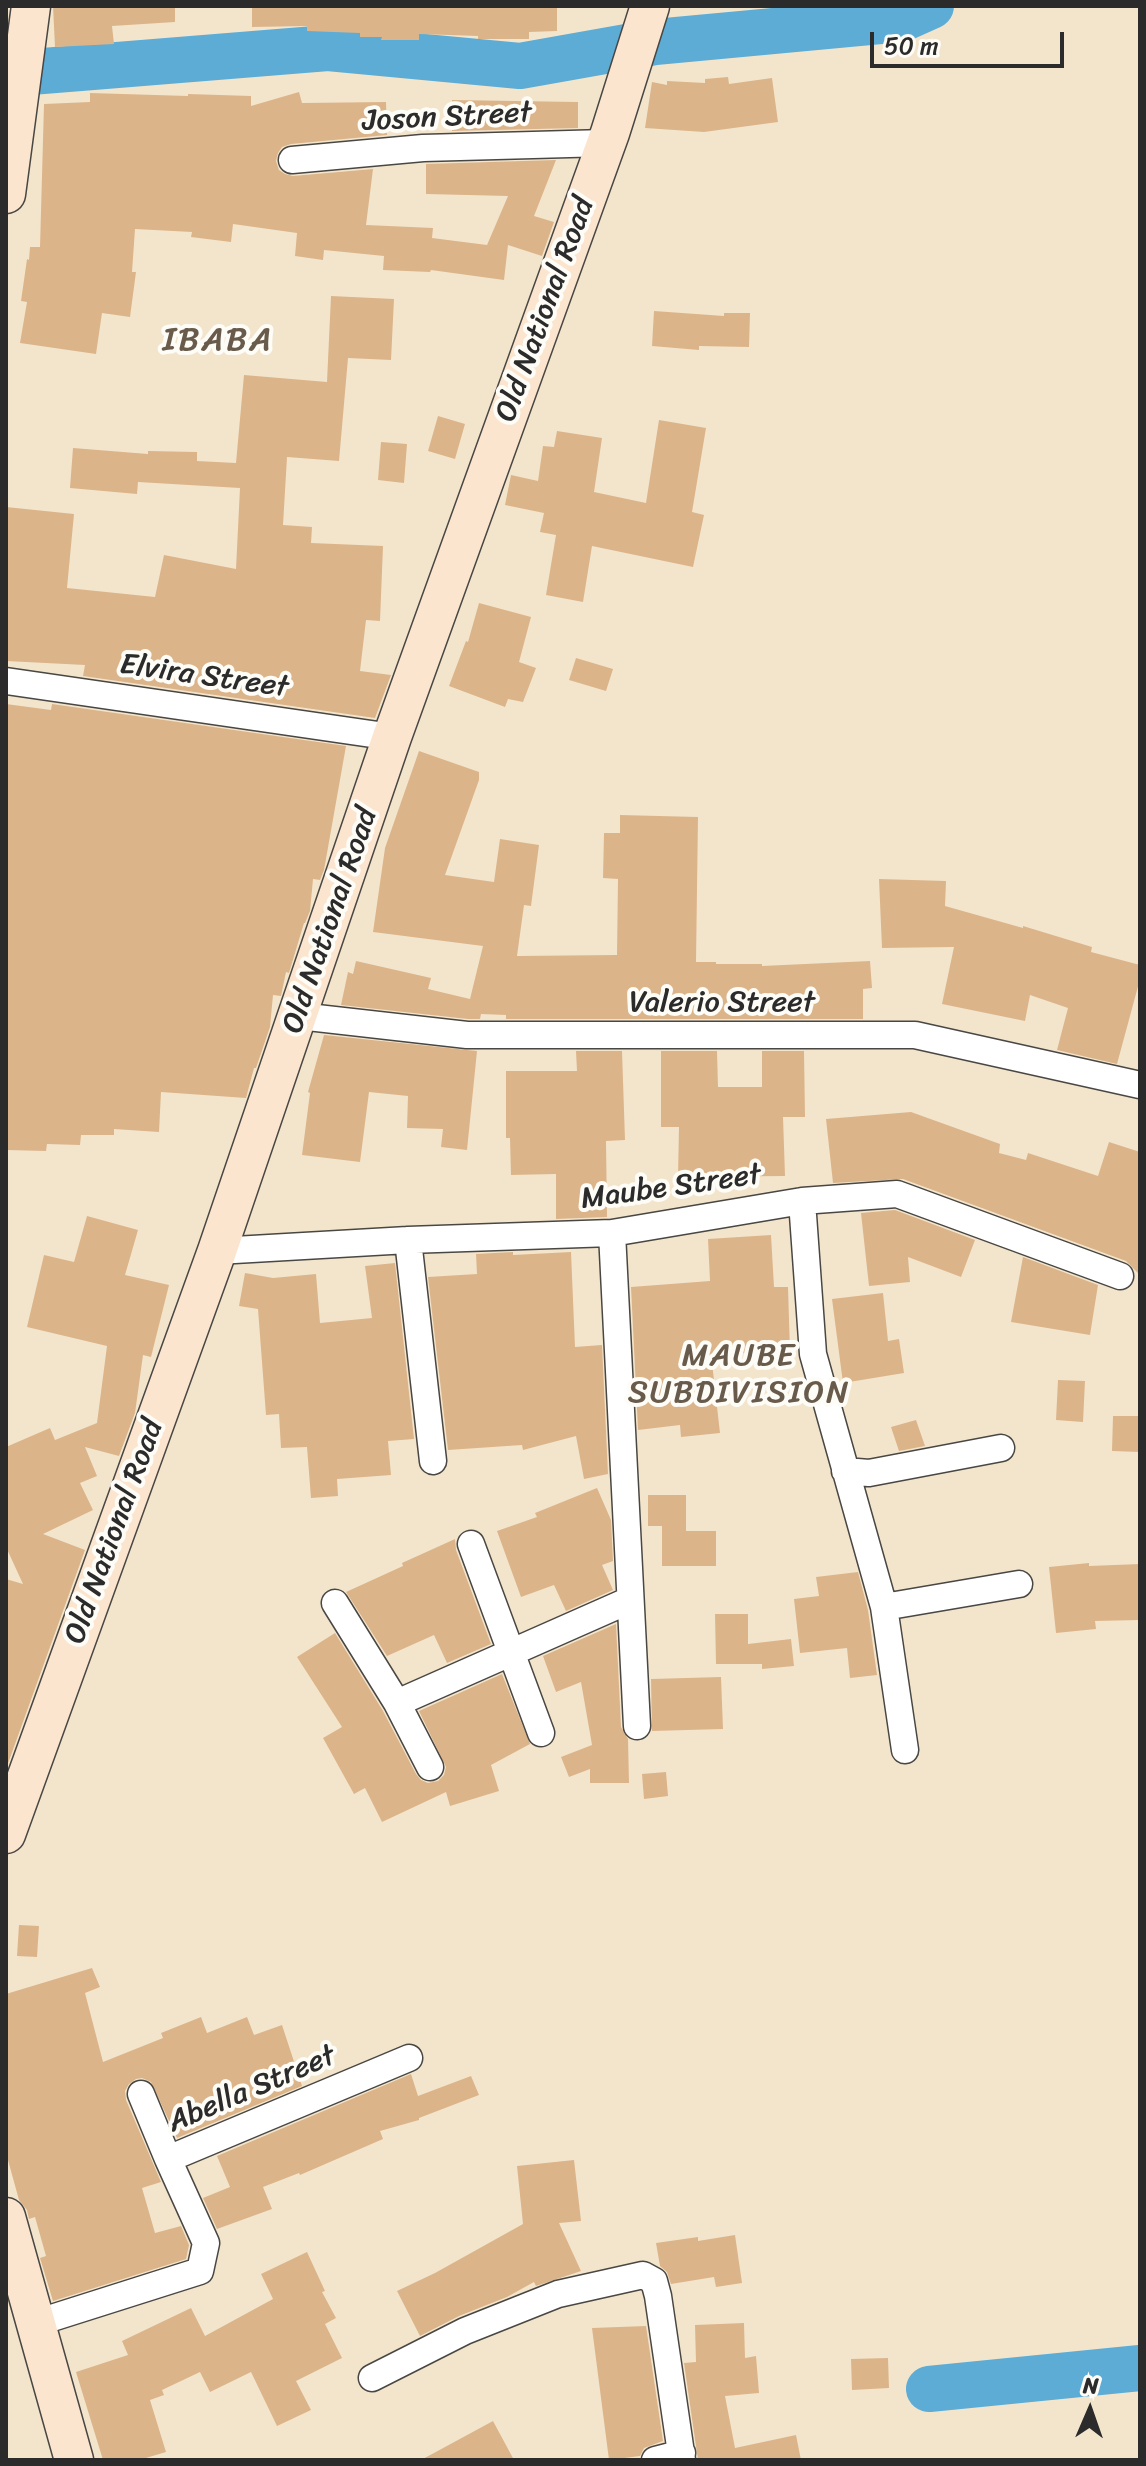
<!DOCTYPE html>
<html>
<head>
<meta charset="utf-8">
<style>
	body { margin:0 }
	#map { position:relative; width:1146px; height:2466px; overflow:hidden; background:#f3e5cc; font-family:Sriracha,sans-serif }
	canvas { display:block }
	.frame { position:absolute; inset:0; border:8px solid #2b2b2b; pointer-events:none }
	.north { position:absolute; left:1050px; top:2370px; width:80px; height:80px; -webkit-text-stroke:6px #fdfcf7; paint-order:stroke; rotate:2deg; font-size:22px; font-weight:700; line-height:32px; text-align:center; color:#2b2b2b }
	.north::after { content:''; display:block; margin:auto; width:28px; height:36px; background:#2b2b2b; clip-path:polygon(50% 0,100% 100%,50% 72%,0 100%) }
	.scale { position:absolute; left:870px; top:32px; width:194px; height:36px; box-sizing:border-box; border:4px solid #2b2b2b; border-top:0; padding-left:10px; font-size:24px; line-height:28px; white-space:nowrap; color:#2b2b2b; -webkit-text-stroke:6px #fdfcf7; paint-order:stroke }
</style>
</head>
<body>
<div id="map">
<canvas width="1146" height="2466"></canvas>
<div class="frame"></div>
<div class="north">N</div>
<div class="scale">50 m</div>
</div>
<script>
const g = document.querySelector('canvas').getContext('2d');
g.lineJoin = 'round';
const poly = rows => new Path2D(rows.map(r => 'M' + r).join(''));
function trace(path, color, width, dash) { g.strokeStyle = color; g.lineWidth = width; g.lineCap = dash ? 'butt' : 'round'; g.setLineDash(dash || []); g.stroke(path); }
function fill(path, color) { g.fillStyle = color; g.fill(path, 'evenodd'); }
function label(font, color, halo, rows, align = 'center') {
  g.font = font + ' Sriracha,sans-serif'; g.lineWidth = 8; g.setLineDash([]); g.textBaseline = 'middle'; g.strokeStyle = halo; g.fillStyle = color; for (const [text, x, y, turn = 0] of rows) {
    g.save(); g.translate(x, y); g.rotate((+turn || 0) * Math.PI / 180); g.textAlign = isNaN(turn) ? turn : align; if (halo) g.strokeText(text, 0, 0); g.fillText(text, 0, 0); g.restore();
  }
}
const river = poly([
	[6,74,328,48,520,66,655,42,902,19,931,6],
	[929,2389,1140,2368]
]);
const building = poly([
	[53,6,175,6,175,22,112,26,114,44,55,47],
	[252,6,557,6,557,31,529,32,529,39,478,39,478,36,419,34,419,40,381,40,382,37,360,37,360,33,307,31,307,26,252,27],
	[728,77,729,84,772,78,778,122,704,132,645,128,652,82,667,85,667,81,705,83,705,79],
	[299,92,302,103,386,102,387,135,291,144,282,147,278,153,276,161,279,170,285,174,293,176,373,169,366,225,433,228,432,238,487,245,508,196,426,194,426,164,556,160,534,216,554,222,542,256,508,245,504,280,431,270,430,272,383,270,384,256,324,250,323,260,295,256,297,233,233,224,231,242,191,237,192,232,135,229,132,272,136,272,130,317,102,313,96,354,20,343,27,302,21,301,27,259,29,260,30,247,40,247,44,104,90,102,90,93,188,96,188,94,251,96,251,106],
	[452,100,578,102,578,128,452,131],
	[331,296,394,299,391,360,348,358,339,461,287,457,283,525,312,527,311,543,383,546,380,621,366,620,360,671,391,675,375,718,83,676,85,665,6,661,6,507,74,514,67,588,155,597,164,555,236,569,240,488,138,482,137,494,70,488,73,448,148,454,148,451,197,452,197,461,236,463,244,375,327,382],
	[654,311,724,316,724,313,750,313,749,347,699,346,699,350,652,346],
	[438,416,465,424,455,459,428,451],
	[659,420,706,428,692,512,704,515,693,567,592,546,583,602,546,595,556,535,540,532,544,513,505,505,511,475,538,481,543,446,554,447,557,431,602,438,594,492,646,503],
	[381,442,407,444,404,483,378,480],
	[479,603,531,617,519,662,536,668,523,702,508,699,505,707,449,686,466,641,468,642],
	[576,658,613,669,606,691,569,680],
	[6,704,51,710,52,704,346,746,324,870,320,880,313,879,310,911,305,923,304,923,289,973,286,972,281,996,273,995,270,1027,256,1068,254,1068,246,1098,161,1092,159,1132,114,1129,114,1135,81,1135,80,1145,47,1144,46,1151,6,1150],
	[419,751,479,772,479,780,445,875,494,882,500,839,539,845,531,906,524,905,517,956,617,955,618,879,603,878,604,833,620,833,620,815,698,817,696,962,716,962,716,964,762,964,762,966,870,961,872,988,863,989,863,1019,506,1019,506,1015,481,1014,480,1019,468,1019,341,1005,348,972,353,974,356,961,431,978,428,989,470,999,483,946,373,932,385,848],
	[879,879,946,881,945,906,1023,928,1023,926,1092,947,1091,952,1140,965,1140,979,1117,1064,1057,1050,1068,1008,1030,995,1025,1021,942,1004,954,947,882,948],
	[324,1035,477,1051,467,1150,441,1147,443,1129,407,1128,408,1096,369,1092,360,1162,302,1155,310,1093,308,1092],
	[576,1051,622,1051,625,1140,606,1141,607,1217,556,1219,556,1174,511,1175,510,1138,506,1138,506,1071,577,1071],
	[661,1051,717,1051,718,1087,762,1087,762,1051,804,1051,805,1117,783,1117,785,1176,678,1177,679,1127,661,1127],
	[911,1112,1000,1144,999,1153,1026,1160,1028,1153,1098,1176,1109,1142,1140,1152,1140,1275,1126,1261,903,1179,833,1183,826,1119],
	[895,1210,975,1240,961,1277,908,1257,910,1282,869,1286,861,1213],
	[87,1216,138,1230,125,1275,169,1285,151,1357,143,1355,135,1413,119,1456,85,1447,97,1476,80,1483,93,1510,43,1534,85,1550,6,1769,6,1579,23,1584,6,1547,6,1447,50,1428,55,1440,97,1423,107,1346,27,1327,44,1255,74,1262],
	[771,1235,774,1287,788,1287,790,1352,711,1354,720,1433,681,1437,680,1425,638,1430,631,1287,710,1281,708,1239],
	[513,1252,513,1255,571,1252,575,1347,602,1345,608,1474,584,1479,576,1436,523,1450,522,1445,448,1450,428,1277,477,1274,476,1254],
	[1023,1257,1098,1285,1090,1335,1011,1322],
	[395,1263,414,1439,388,1441,391,1475,337,1479,338,1496,311,1498,307,1447,281,1448,279,1414,266,1415,258,1309,239,1306,245,1273,273,1278,316,1274,320,1323,372,1318,365,1266],
	[883,1293,888,1341,899,1339,904,1373,843,1383,832,1299],
	[1058,1380,1085,1381,1083,1422,1056,1420],
	[1113,1416,1140,1416,1140,1452,1112,1451],
	[916,1420,925,1446,899,1451,891,1427],
	[597,1488,611,1520,613,1561,602,1565,613,1590,566,1611,554,1585,521,1597,497,1531,537,1517,535,1513],
	[648,1495,686,1495,686,1531,716,1531,716,1566,662,1566,662,1526,648,1526],
	[455,1539,456,1550,491,1644,447,1663,434,1635,387,1656,346,1592,403,1566,402,1563],
	[1089,1563,1089,1566,1140,1564,1140,1620,1095,1621,1096,1629,1056,1633,1049,1567],
	[858,1572,868,1610,877,1675,850,1678,847,1648,800,1653,794,1599,819,1596,816,1577],
	[715,1614,748,1614,748,1644,791,1639,794,1666,762,1669,762,1664,716,1664],
	[616,1624,621,1727,628,1739,629,1783,590,1783,590,1769,569,1777,561,1757,592,1745,581,1682,556,1692,543,1656],
	[335,1633,383,1711,416,1774,421,1780,428,1783,438,1781,444,1775,446,1767,419,1711,502,1674,530,1744,491,1765,499,1791,450,1806,446,1792,382,1822,365,1788,354,1794,323,1738,342,1727,297,1657],
	[721,1677,723,1729,652,1731,651,1679],
	[666,1772,668,1796,644,1799,642,1774],
	[19,1925,39,1926,37,1957,17,1956],
	[92,1968,100,1987,85,1993,103,2062,163,2038,161,2033,201,2017,207,2033,247,2017,254,2035,282,2025,302,2086,177,2138,151,2082,142,2078,136,2079,129,2084,125,2091,126,2100,161,2182,142,2188,155,2233,181,2226,189,2245,186,2259,53,2301,40,2258,46,2256,35,2217,29,2219,27,2210,19,2200,6,2153,6,1994],
	[411,2074,418,2096,471,2076,479,2095,419,2118,419,2120,380,2131,383,2139,300,2175,299,2173,263,2187,272,2209,217,2229,203,2198,230,2187,217,2156],
	[574,2160,581,2221,559,2223,581,2271,536,2286,534,2282,507,2297,459,2316,420,2336,397,2291,435,2273,523,2224,517,2166],
	[735,2235,742,2283,716,2287,714,2277,671,2284,667,2272,660,2266,656,2243,698,2237,698,2241],
	[307,2252,325,2291,322,2292,336,2318,325,2324,342,2358,296,2381,311,2410,277,2426,251,2372,210,2392,200,2372,162,2390,164,2395,150,2400,166,2452,139,2460,103,2460,76,2372,128,2355,122,2341,191,2308,205,2336,273,2299,261,2274],
	[744,2323,745,2358,756,2356,759,2393,725,2396,735,2448,796,2435,801,2460,698,2460,684,2363,696,2362,695,2325],
	[646,2326,663,2441,644,2448,640,2456,609,2460,592,2328],
	[888,2358,889,2388,852,2390,851,2359],
	[493,2421,514,2460,421,2460]
]);
const street = poly([
	[292,160,423,148,606,143],
	[6,681,392,737],
	[299,1016,467,1035,915,1035,1140,1085],
	[802,1201,813,1354,884,1607,905,1750],
	[612,1233,637,1726],
	[408,1240,433,1461],
	[217,1251,408,1240,612,1233,802,1201,897,1194,1120,1276],
	[845,1471,869,1473,1001,1448],
	[471,1544,541,1733],
	[335,1603,397,1703,430,1767],
	[884,1607,1019,1584],
	[397,1703,630,1600],
	[141,2094,168,2159],
	[36,2323,200,2271,206,2243,168,2159,409,2058],
	[372,2378,465,2331,558,2294,643,2275,654,2281,658,2296,682,2460],
	[655,2460,682,2453]
]);
const secondary = poly([
	[6,194,31,6],
	[6,1834,217,1251,392,737,610,133,650,6],
	[6,2217,74,2460]
]);
const streetNames = [
	["Joson Street",447,118,-3],
	["Old National Road",546,310,-70],
	["Elvira Street",204,677,8],
	["Old National Road",331,921,-71],
	["Valerio Street",722,1003],
	["Maube Street",671,1188,-8],
	["Old National Road",115,1532,-70],
	["Abella Street",252,2090,-23]
];
const neighbourhoodNames = [
	["MAUBE",739,1357],
	["SUBDIVISION",739,1394]
];
const quarterNames = [
	["IBABA",218,341]
];
trace(river, '#5cacd6', 46);
fill(building, '#dcb48a');
trace(street, '#494743', 29);
trace(secondary, '#494743', 41);
trace(street, '#fff', 26);
trace(secondary, '#fce5cf', 38);
label('30px', '#2b2b2b', '#fdfcf7', streetNames);
g.letterSpacing = '2px';
label('32px', '#695b4c', '#fdfcf7', neighbourhoodNames);
g.letterSpacing = '0px';
g.letterSpacing = '2px';
label('34px', '#695b4c', '#fdfcf7', quarterNames);
g.letterSpacing = '0px';
</script>
</body>
</html>
